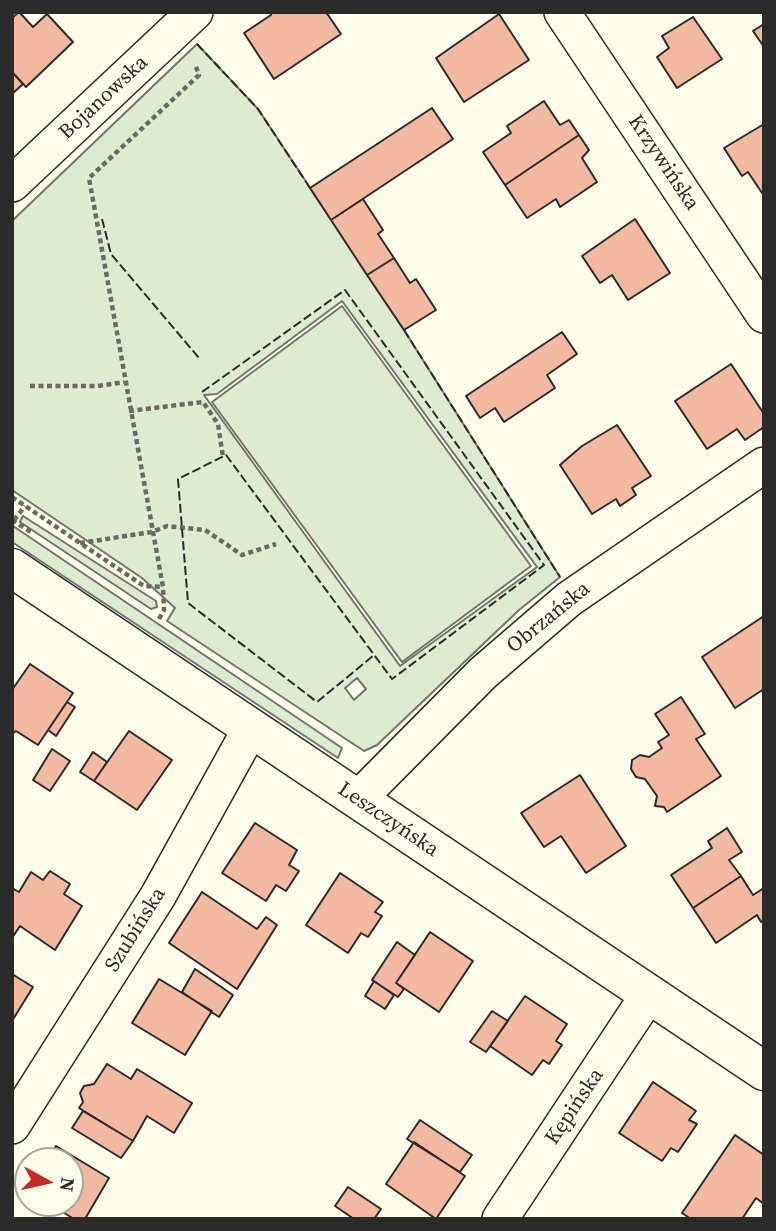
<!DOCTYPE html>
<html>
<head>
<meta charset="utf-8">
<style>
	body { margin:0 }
	#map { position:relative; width:776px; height:1231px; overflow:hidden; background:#fdfbea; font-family:"Source Serif 4",serif }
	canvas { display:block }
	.frame { position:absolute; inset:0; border:14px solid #2b2b2b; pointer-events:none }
	.north { position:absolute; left:14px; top:1147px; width:70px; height:70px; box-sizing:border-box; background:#fdfbea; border:2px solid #a9a89e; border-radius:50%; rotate:98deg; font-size:19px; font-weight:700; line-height:28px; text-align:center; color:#2b2b2b }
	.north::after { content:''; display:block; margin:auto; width:24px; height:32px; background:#c62828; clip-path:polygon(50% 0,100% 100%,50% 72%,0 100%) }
</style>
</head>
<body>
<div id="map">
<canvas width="776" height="1231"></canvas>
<div class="frame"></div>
<div class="north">N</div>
</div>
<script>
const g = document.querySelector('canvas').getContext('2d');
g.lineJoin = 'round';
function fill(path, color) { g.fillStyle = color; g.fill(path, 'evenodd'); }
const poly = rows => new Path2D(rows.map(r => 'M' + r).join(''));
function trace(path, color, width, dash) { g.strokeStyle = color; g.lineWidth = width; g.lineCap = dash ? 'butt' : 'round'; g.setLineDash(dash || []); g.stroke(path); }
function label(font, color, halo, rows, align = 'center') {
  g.font = font + ' "Source Serif 4",serif'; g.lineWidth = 5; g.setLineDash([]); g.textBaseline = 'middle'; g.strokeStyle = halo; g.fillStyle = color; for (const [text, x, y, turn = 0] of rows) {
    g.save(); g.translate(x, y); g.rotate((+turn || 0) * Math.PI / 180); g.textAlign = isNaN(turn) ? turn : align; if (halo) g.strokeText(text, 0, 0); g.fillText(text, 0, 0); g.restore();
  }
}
const green = poly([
	[197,44,258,109,404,330,560,577,519,610,377,745,364,751,167,621,175,608,142,578,12,490,12,221,197,44],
	[342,301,537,567,400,666,204,395,217,394,342,301],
	[357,678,366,689,354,700,345,688,357,678],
	[342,306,531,566,402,662,212,402,342,306],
	[23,516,156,601,157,607,151,609,20,522,23,516],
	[13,526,342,748,338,758,12,542,13,526]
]);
const building = poly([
	[19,12,33,27,47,14,73,42,26,87,12,72,12,18,19,12],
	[270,12,326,12,341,34,274,79,244,33,271,15,270,12],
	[499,14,529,60,464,102,436,58,499,14],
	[693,17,722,59,677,88,657,57,669,48,662,36,693,17],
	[764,24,764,47,753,31,764,24],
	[12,72,23,84,12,94,12,72],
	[544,101,560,125,569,120,579,135,505,185,483,152,511,133,507,126,544,101],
	[432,108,453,139,331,220,310,188,432,108],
	[764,124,764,196,748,172,742,176,724,148,764,124],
	[579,135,589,150,582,158,597,182,560,207,556,199,527,218,505,185,579,135],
	[363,199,383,230,378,234,394,258,367,275,331,220,363,199],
	[635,219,670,273,628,300,612,275,600,283,582,256,635,219],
	[394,258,410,283,416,279,436,310,404,330,367,275,394,258],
	[562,332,577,354,547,375,555,388,504,422,495,408,480,418,466,396,562,332],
	[731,364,764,414,764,427,745,440,737,429,707,449,675,401,731,364],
	[617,425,651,476,632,488,636,495,620,506,616,499,592,514,560,465,582,446,617,425],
	[764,616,764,689,735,708,702,657,764,616],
	[30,664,73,693,38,745,16,731,12,734,12,690,30,664],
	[681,697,705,734,696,739,721,776,667,812,664,807,655,806,657,796,645,779,636,777,631,769,632,760,640,755,649,757,662,748,658,742,669,735,655,714,681,697],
	[67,702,75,707,56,736,48,730,67,702],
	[129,731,172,760,137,810,94,781,129,731],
	[52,749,70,761,50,791,33,780,52,749],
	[93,752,107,762,94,781,80,772,93,752],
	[580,775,626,846,586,873,561,836,544,847,521,813,580,775],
	[255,823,297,850,289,865,299,871,286,891,276,885,266,901,222,873,255,823],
	[727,828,742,852,729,860,741,876,693,908,671,875,712,848,708,841,727,828],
	[50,871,70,884,64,894,82,906,55,950,20,926,12,938,12,888,19,892,31,872,43,880,50,871],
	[340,873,383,902,375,912,382,916,368,937,361,933,348,953,306,925,340,873],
	[741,876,753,895,764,888,764,920,761,922,757,915,716,943,693,908,741,876],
	[202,892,257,929,266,917,277,925,237,989,169,943,202,892],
	[430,932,473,961,439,1012,396,983,430,932],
	[397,942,415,955,396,983,404,989,398,997,372,980,397,942],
	[195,969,233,995,219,1017,182,992,195,969],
	[12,974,33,987,12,1021,12,974],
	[159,979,212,1011,185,1055,132,1023,159,979],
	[374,981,394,995,385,1009,365,996,374,981],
	[525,996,567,1024,556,1041,562,1045,549,1064,543,1060,532,1075,490,1046,525,996],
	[492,1011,508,1021,486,1052,470,1042,492,1011],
	[107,1064,131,1079,137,1069,192,1103,174,1133,147,1116,133,1141,79,1108,83,1102,80,1093,84,1086,94,1084,107,1064],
	[653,1082,696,1111,689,1120,697,1124,678,1152,671,1148,662,1161,619,1133,653,1082],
	[83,1111,133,1141,121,1158,72,1128,83,1111],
	[420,1120,472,1155,460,1172,407,1139,420,1120],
	[735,1135,764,1155,764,1204,756,1198,742,1219,691,1219,682,1213,735,1135],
	[414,1142,465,1176,436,1219,386,1184,414,1142],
	[56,1146,109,1178,85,1219,74,1219,48,1203,70,1203,70,1161,46,1161,56,1146],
	[348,1187,381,1209,374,1219,354,1219,335,1206,348,1187]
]);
const path = poly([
	[30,386,98,386,124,382],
	[129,411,203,402,218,424,223,457],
	[12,497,144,586,163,587],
	[12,520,31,532],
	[14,520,25,506],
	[80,543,152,532,167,526,205,530,242,555,276,544],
	[159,619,164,610,163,587,89,178,199,75,195,64]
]);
const minor = poly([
	[562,12,764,315],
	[12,184,195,12],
	[358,799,483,673,569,599,764,465],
	[12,1126,158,896,251,728],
	[500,1219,649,994]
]);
const tertiary = poly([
	[12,568,764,1071]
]);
const fence = poly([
	[197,44,258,109,310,188],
	[102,219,111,254,199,358],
	[404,330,560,577],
	[202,392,345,290,544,565,392,679,226,455,178,479,188,603,317,702,373,656]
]);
const streetNames = [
	["Bojanowska",104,98,-43],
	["Krzywińska",663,163,56],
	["Obrzańska",549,618,-39],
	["Leszczyńska",388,820,34],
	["Szubińska",136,930,-58],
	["Kępińska",575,1107,-56]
];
fill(green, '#deebd1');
trace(green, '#74746e', 2);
fill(building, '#f2b8a0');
trace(building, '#2b2b2b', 2);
trace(minor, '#2b2b2b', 38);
trace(tertiary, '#2b2b2b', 41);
trace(path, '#6a6964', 4.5, [5, 3.5]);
trace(minor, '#fdfbea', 35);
trace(tertiary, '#fdfbea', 38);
trace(fence, '#2b2b2b', 2, [9, 3.5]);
label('21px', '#2b2b2b', '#fdfbea', streetNames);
</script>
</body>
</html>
